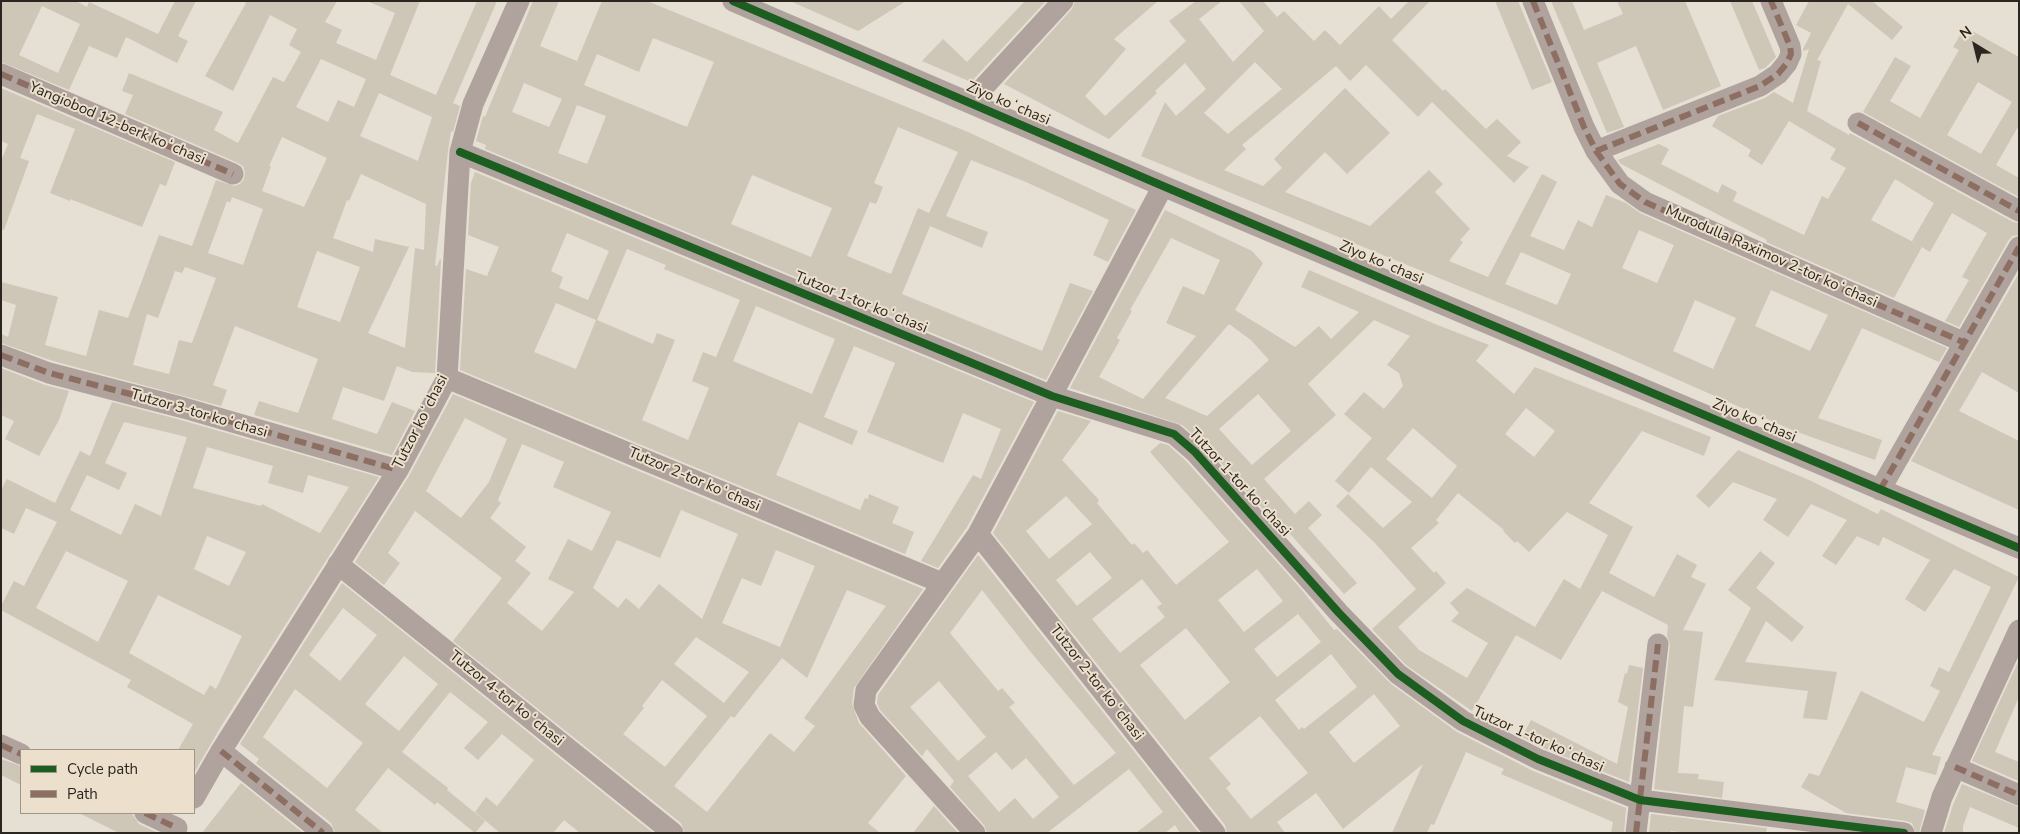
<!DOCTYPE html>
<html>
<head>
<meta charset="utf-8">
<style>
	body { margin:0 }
	#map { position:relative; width:2020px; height:834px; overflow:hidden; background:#e5dfd4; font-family:"Nunito Sans",sans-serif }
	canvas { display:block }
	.frame { position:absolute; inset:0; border:2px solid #2b2720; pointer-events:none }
	.legend { position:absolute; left:20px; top:749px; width:175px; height:65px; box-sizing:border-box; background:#ece0cd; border:1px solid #9f9688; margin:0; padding:6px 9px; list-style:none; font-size:15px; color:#2b2720 }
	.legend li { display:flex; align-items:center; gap:10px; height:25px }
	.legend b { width:25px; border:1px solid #9f9688 }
	.north { position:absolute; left:1950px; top:20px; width:50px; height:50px; -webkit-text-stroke:4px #ece0cd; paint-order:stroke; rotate:324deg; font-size:14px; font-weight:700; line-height:20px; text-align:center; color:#2b2720 }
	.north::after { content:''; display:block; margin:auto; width:18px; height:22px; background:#2b2720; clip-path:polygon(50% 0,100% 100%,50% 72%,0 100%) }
</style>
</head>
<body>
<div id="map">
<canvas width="2020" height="834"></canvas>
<div class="frame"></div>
<ul class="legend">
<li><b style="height:6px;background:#1b5e20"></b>Cycle path</li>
<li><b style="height:6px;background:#8d6e63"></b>Path</li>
</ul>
<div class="north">N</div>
</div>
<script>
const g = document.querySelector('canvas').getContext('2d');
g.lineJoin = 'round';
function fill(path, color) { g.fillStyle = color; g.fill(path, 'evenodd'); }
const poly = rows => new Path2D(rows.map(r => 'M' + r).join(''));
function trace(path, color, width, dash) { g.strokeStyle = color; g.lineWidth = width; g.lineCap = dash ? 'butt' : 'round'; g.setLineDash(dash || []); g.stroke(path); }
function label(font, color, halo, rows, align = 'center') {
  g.font = font + ' "Nunito Sans",sans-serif'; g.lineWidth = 4; g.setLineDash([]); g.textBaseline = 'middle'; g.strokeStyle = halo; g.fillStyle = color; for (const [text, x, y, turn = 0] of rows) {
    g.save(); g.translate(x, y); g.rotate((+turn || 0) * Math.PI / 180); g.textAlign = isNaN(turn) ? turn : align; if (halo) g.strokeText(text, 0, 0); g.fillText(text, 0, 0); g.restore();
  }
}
const building = poly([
	[1,1,76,1,87,7,89,2,158,34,175,1,196,1,178,36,188,41,177,63,126,37,117,58,89,46,69,90,1,62],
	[42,6,80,24,58,73,19,55],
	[242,1,337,1,325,22,342,30,336,43,376,60,395,13,367,1,420,1,390,75,436,95,477,1,497,1,453,103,460,106,453,132,451,131,448,151,435,265,437,266,440,259,441,260,435,373,412,372,397,366,384,401,343,387,332,419,377,434,392,402,415,411,392,455,254,415,259,401,298,413,318,359,235,326,213,385,227,390,221,406,53,361,1,343,1,334,8,337,16,305,1,300,1,282,58,297,45,345,86,356,99,310,128,318,159,235,192,246,216,180,234,186,240,184,244,179,245,172,243,166,238,163,125,114,133,95,122,91,129,73,223,112,214,130,238,143,273,77,284,82,301,52,289,45,297,29,270,15,233,91,205,76,246,3],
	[321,59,366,79,354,107,338,100,328,122,296,107],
	[379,93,432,117,418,161,360,136],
	[282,137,327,158,304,207,262,191,271,166,269,166],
	[361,174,426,204,424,250,415,248,405,348,368,333,409,247,375,239,373,252,333,238,347,200,349,201],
	[232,197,263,209,243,265,208,253,227,201,230,203],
	[317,251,360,267,340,322,297,307],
	[185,267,216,278,192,343,179,340,169,374,133,365,147,314,158,318,175,271,182,273],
	[533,1,559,1,540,46,577,61,602,1,647,1,968,132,1136,210,1108,262,1093,255,1109,220,1026,182,971,160,946,216,988,232,982,248,930,226,902,294,1042,351,1070,283,1093,291,1046,380,485,149,486,145,476,141,483,116,485,117],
	[653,38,714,62,687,127,584,85,597,54,639,72],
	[524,83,562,99,549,127,512,112],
	[577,105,606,116,587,164,558,153],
	[898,127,958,152,929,213,918,208,891,274,847,256,870,202,876,204,883,187,874,183],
	[752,175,832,208,811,257,731,224],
	[790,1,906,1,858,31],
	[1025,1,1046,1,971,82,922,61,943,39,967,62],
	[1075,1,1158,1,1114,39,1126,49,1085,96,1105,116,1186,41,1169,21,1196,1,1222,1,1199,19,1233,62,1264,31,1239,1,1263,1,1277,17,1284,11,1314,41,1325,30,1340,45,1379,6,1391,19,1409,1,1430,1,1392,40,1443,91,1445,89,1486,129,1497,119,1521,142,1507,156,1529,167,1514,183,1432,102,1418,117,1366,65,1350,81,1336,66,1242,145,1246,149,1224,170,1263,186,1282,168,1274,159,1345,88,1390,133,1347,174,1325,152,1285,192,1370,226,1429,170,1443,184,1435,192,1470,229,1460,240,1463,242,1449,261,1488,277,1542,174,1557,182,1530,236,1564,250,1578,220,1592,227,1606,195,1626,203,1640,213,1947,348,1939,362,1862,328,1818,418,1882,440,1875,460,1792,430,1549,323,1141,156,1165,102,1176,116,1206,89,1185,63,1155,91,1157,93,1109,139,1004,84,1072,9],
	[1255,62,1282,89,1228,134,1204,113],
	[1639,230,1674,245,1657,283,1622,268],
	[1521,252,1571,274,1557,305,1505,284],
	[1771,290,1828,315,1810,351,1755,326],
	[1695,300,1736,318,1713,369,1673,351],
	[1495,1,1518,1,1552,82,1532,90],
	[1551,1,1572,1,1584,30,1623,14,1617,1,1685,1,1721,86,1663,110,1636,46,1597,63,1624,127,1607,133],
	[1730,1,1752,1,1776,57,1765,68,1759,70],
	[1809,1,1872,1,1903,27,1892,40,1848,4,1817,60,1821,61,1807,111,1849,135,1850,133,2013,222,2019,223,2019,235,2012,236,2008,241,1959,327,1945,321,1969,280,1962,277,1987,233,1952,213,1930,252,1922,247,1894,298,1766,242,1767,240,1621,164,1618,160,1659,144,1669,149,1661,164,1718,193,1722,184,1737,192,1733,201,1804,235,1822,196,1828,199,1846,168,1830,159,1836,149,1789,121,1762,165,1748,156,1751,150,1712,126,1718,116,1765,98,1774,92,1793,103,1809,49,1803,51,1803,49,1811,33,1796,25],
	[1895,179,1934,203,1912,241,1917,244,1871,220],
	[1965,27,2019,57,2019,125,1996,165,2019,178,2019,197,1863,112,1895,57,1911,66,1890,101,1920,118,1959,50,1953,47],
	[1978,82,2012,102,1981,154,1947,135],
	[1,88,175,162,166,186,160,184,142,227,70,199,70,201,50,193,75,129,37,114,20,158,29,161,4,230,1,229,1,161,8,144,1,141],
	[475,172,1034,402,967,527,938,568,921,561,973,475,981,479,1001,429,963,413,943,463,867,432,895,363,854,346,824,417,858,431,852,445,799,422,776,475,860,510,865,498,868,499,869,494,899,507,892,523,914,532,905,554,460,370,466,269,487,276,499,247,468,235,471,183],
	[567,233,609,251,588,300,559,288,563,277,551,271],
	[627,249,666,265,664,269,740,300,716,357,703,352,692,381,709,388,688,440,642,420,675,340,657,333,653,344,597,320],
	[556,303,596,320,576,369,534,352],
	[756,306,835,339,812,394,733,361],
	[1165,210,1252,251,1263,263,1235,310,1295,347,1319,326,1331,339,1359,312,1301,287,1309,270,1435,324,1489,345,1476,361,1514,394,1535,367,1711,437,1704,456,1642,431,1589,503,1633,527,1609,573,1654,597,1677,554,1697,565,1691,577,1706,584,1683,630,1703,632,1693,707,1684,706,1678,773,1699,774,1698,779,1724,782,1722,798,1654,789,1670,645,1667,636,1668,625,1602,591,1561,660,1516,635,1472,711,1406,665,1372,629,1416,589,1375,543,1336,506,1348,494,1383,528,1412,502,1371,467,1349,493,1335,481,1372,438,1344,414,1364,392,1384,409,1403,386,1399,373,1387,365,1410,336,1374,320,1308,384,1336,415,1264,479,1295,514,1309,501,1322,515,1308,528,1357,583,1344,594,1274,516,1271,518,1204,444,1182,425,1070,388],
	[1171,238,1220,260,1204,295,1183,286,1166,323,1196,336,1143,399,1099,377,1120,340,1117,338,1132,311,1130,310],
	[1229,324,1251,340,1269,360,1207,416,1165,398],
	[1258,394,1291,431,1252,465,1219,429],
	[1526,408,1555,431,1534,457,1505,434],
	[1413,428,1457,466,1432,498,1386,459],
	[1458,493,1504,530,1503,531,1515,543,1517,541,1529,552,1567,512,1608,535,1580,589,1564,579,1535,627,1467,588,1450,603,1459,613,1451,621,1488,643,1467,678,1419,650,1398,627,1446,583,1436,571,1434,573,1411,548,1439,523,1436,520],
	[2019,273,2019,393,1982,372,1959,411,2019,441,2019,510,1911,461],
	[1,368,45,385,69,391,59,420,39,456,5,439,14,421,1,415],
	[453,394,923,589,854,688,852,704,859,723,906,776,868,823,880,833,685,833,681,823,453,641,502,578,415,511,388,553,400,563,384,585,355,562,409,476],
	[465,418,507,439,489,482,461,518,426,491],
	[522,444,564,462,553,487,611,512,592,551,568,539,548,579,574,592,542,631,507,603,531,573,515,561,526,547,490,518,501,503,498,500],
	[681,510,738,534,702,619,659,584,639,609,626,598,618,608,593,588,617,540,660,558],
	[776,550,815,566,780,647,722,623,742,578,761,586],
	[847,590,886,606,804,718,815,726,794,752,770,733,707,812,674,786,731,716,734,718,782,658,807,678],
	[696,637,749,672,724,703,674,664],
	[662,680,707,716,665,767,623,734,644,708,642,706],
	[112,402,181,420,379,477,220,728,194,773,194,750,178,750,193,724,127,687,131,680,1,610,1,606,14,581,24,586,57,522,26,508,14,534,1,528,1,490,7,479,55,503,80,451,90,456],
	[124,422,187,437,161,516,135,504,121,535,70,510,87,475,119,490,127,473,105,463],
	[207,447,273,466,268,483,303,493,308,475,349,487,320,533,262,504,261,506,193,488],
	[207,536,246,552,229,586,194,569],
	[66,551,128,581,98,642,36,608],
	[158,595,242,636,216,689,210,685,204,695,129,653],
	[1058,411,1091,421,1062,460,1099,500,1097,503,1132,545,1134,543,1143,553,1147,550,1176,585,1229,542,1150,452,1160,443,1168,445,1186,461,1301,589,1334,630,1337,629,1391,684,1457,732,1533,771,1626,808,1624,833,1611,833,1613,822,1501,774,1504,769,1466,752,1434,825,1431,824,1427,833,1392,833,1423,764,1343,829,1316,793,1277,822,1285,833,1227,833,1225,825,993,533],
	[1066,496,1092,524,1049,559,1026,531],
	[1090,552,1112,578,1077,606,1056,580],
	[1257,569,1283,601,1244,632,1218,600],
	[1142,579,1162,604,1157,607,1165,617,1120,653,1092,619],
	[1298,614,1321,642,1277,677,1254,649],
	[1186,628,1230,682,1185,720,1140,665],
	[1331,654,1357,687,1304,729,1302,727,1299,730,1275,700],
	[1374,694,1400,726,1354,763,1329,732],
	[1260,716,1308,773,1251,819,1226,788,1231,784,1209,758],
	[1738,450,1809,480,1878,514,1881,509,2019,577,1932,755,1941,757,1936,775,1906,767,1896,802,1925,810,1919,833,1916,833,1912,823,1906,821,1846,813,1801,787,1809,773,1819,776,1861,691,1924,722,1940,691,1930,686,1939,667,1949,672,1991,587,1954,569,1925,612,1905,599,1930,560,1883,537,1879,546,1857,536,1836,565,1822,556,1847,520,1811,504,1788,537,1763,520,1777,499,1733,482,1709,508,1696,496],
	[1760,551,1775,563,1756,588,1804,627,1792,642,1766,621,1745,662,1837,672,1827,720,1803,718,1808,691,1714,680,1751,608,1728,590],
	[978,555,1199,833,1180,833,1175,825,1165,833,1136,833,1163,812,1129,769,1047,833,987,833,984,825,950,787,954,781,927,749,922,756,880,710,877,703,878,695],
	[982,590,1034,656,1116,753,1074,785,1009,707,1015,703,1002,688,998,691,950,633],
	[939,681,986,737,958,761,910,707],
	[996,752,1012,770,1026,758,1059,797,1033,819,1015,798,999,812,968,776],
	[342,583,653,833,580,833,564,820,553,833,500,833,475,812,486,797,497,806,534,760,502,734,478,760,464,748,488,722,450,692,402,752,448,788,447,790,485,821,475,833,437,802,435,805,388,768,355,810,383,833,335,833,331,823,256,763,259,759,240,744],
	[343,608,377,635,340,681,309,655],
	[404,656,438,684,399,731,365,704],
	[295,689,363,743,327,788,263,737],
	[2019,660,2019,697,1995,752,2019,762,2019,781,1972,761],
	[1629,665,1643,668,1629,782,1543,748,1522,737,1531,720,1617,764,1628,707,1618,702,1625,673,1627,674],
	[1,759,21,766,21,785,1,775],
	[241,783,303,833,202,833],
	[1962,784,2019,807,2019,828,1970,807,1963,826,1963,833,1944,833,1953,805],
	[934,806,958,833,913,833],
	[79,813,129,813,133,815,139,824,158,833,119,833],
	[1651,814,1767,828,1766,833,1690,833,1671,831,1671,833,1649,833]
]);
const minor = poly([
	[733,1,1163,186,2019,548],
	[1533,1,1584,127,1596,151,1620,184,1645,202,1963,342],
	[1,74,233,174],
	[970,102,1063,1],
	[1858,123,2019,211],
	[1596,151,1760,86,1778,74,1787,63,1791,54,1790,46,1771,1],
	[460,152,1052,396,1174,434,1195,452,1339,613,1398,674,1463,721,1538,759,1640,800,1904,833],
	[1,355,49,373,184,408,398,470],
	[447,378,942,583],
	[1880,490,2019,247],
	[978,534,1215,833],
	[338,564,673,833],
	[1,745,21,754],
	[221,751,323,833],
	[1955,767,2019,795],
	[194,798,221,751,398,470,447,378,460,152,473,104,519,1],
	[145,813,177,828],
	[975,833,870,717,864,705,866,690,978,534,1163,186],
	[1636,833,1658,644],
	[1931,833,1942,797,2019,630]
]);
const quiet = poly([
	[1533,1,1584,127,1596,151,1620,184,1645,202,1963,342],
	[1,74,233,174],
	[1858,123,2019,211],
	[1596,151,1760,86,1778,74,1787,63,1791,54,1790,46,1771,1],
	[1,355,49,373,184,408,398,470],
	[1880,490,2019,247],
	[1,745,21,754],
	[221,751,323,833],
	[1955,767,2019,795],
	[145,813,177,828],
	[1636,833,1658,644]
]);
const cycleway = poly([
	[733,1,1163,186,2019,548],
	[460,152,1052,396,1174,434,1195,452,1339,613,1398,674,1463,721,1538,759,1640,800,1904,833]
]);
const streetNames = [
	["Ziyo koʻchasi",1008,104,23],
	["Yangiobod 12-berk koʻchasi",117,124,23],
	["Murodulla Raximov 2-tor koʻchasi",1771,257,24],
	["Ziyo koʻchasi",1381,263,23],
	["Tutzor 1-tor koʻchasi",861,303,22],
	["Tutzor 3-tor koʻchasi",199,414,16],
	["Ziyo koʻchasi",1754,421,23],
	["Tutzor koʻchasi",421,422,-63],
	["Tutzor 2-tor koʻchasi",694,480,23],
	["Tutzor 1-tor koʻchasi",1239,483,47],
	["Tutzor 2-tor koʻchasi",1096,683,52],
	["Tutzor 4-tor koʻchasi",506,699,39],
	["Tutzor 1-tor koʻchasi",1538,740,24]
];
fill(building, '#cec6b7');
trace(minor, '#b0a29c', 21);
trace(quiet, '#8d6e63', 6, [12, 6]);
trace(cycleway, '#1b5e20', 8);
label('15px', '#2b2720', '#ece0cd', streetNames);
</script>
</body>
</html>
